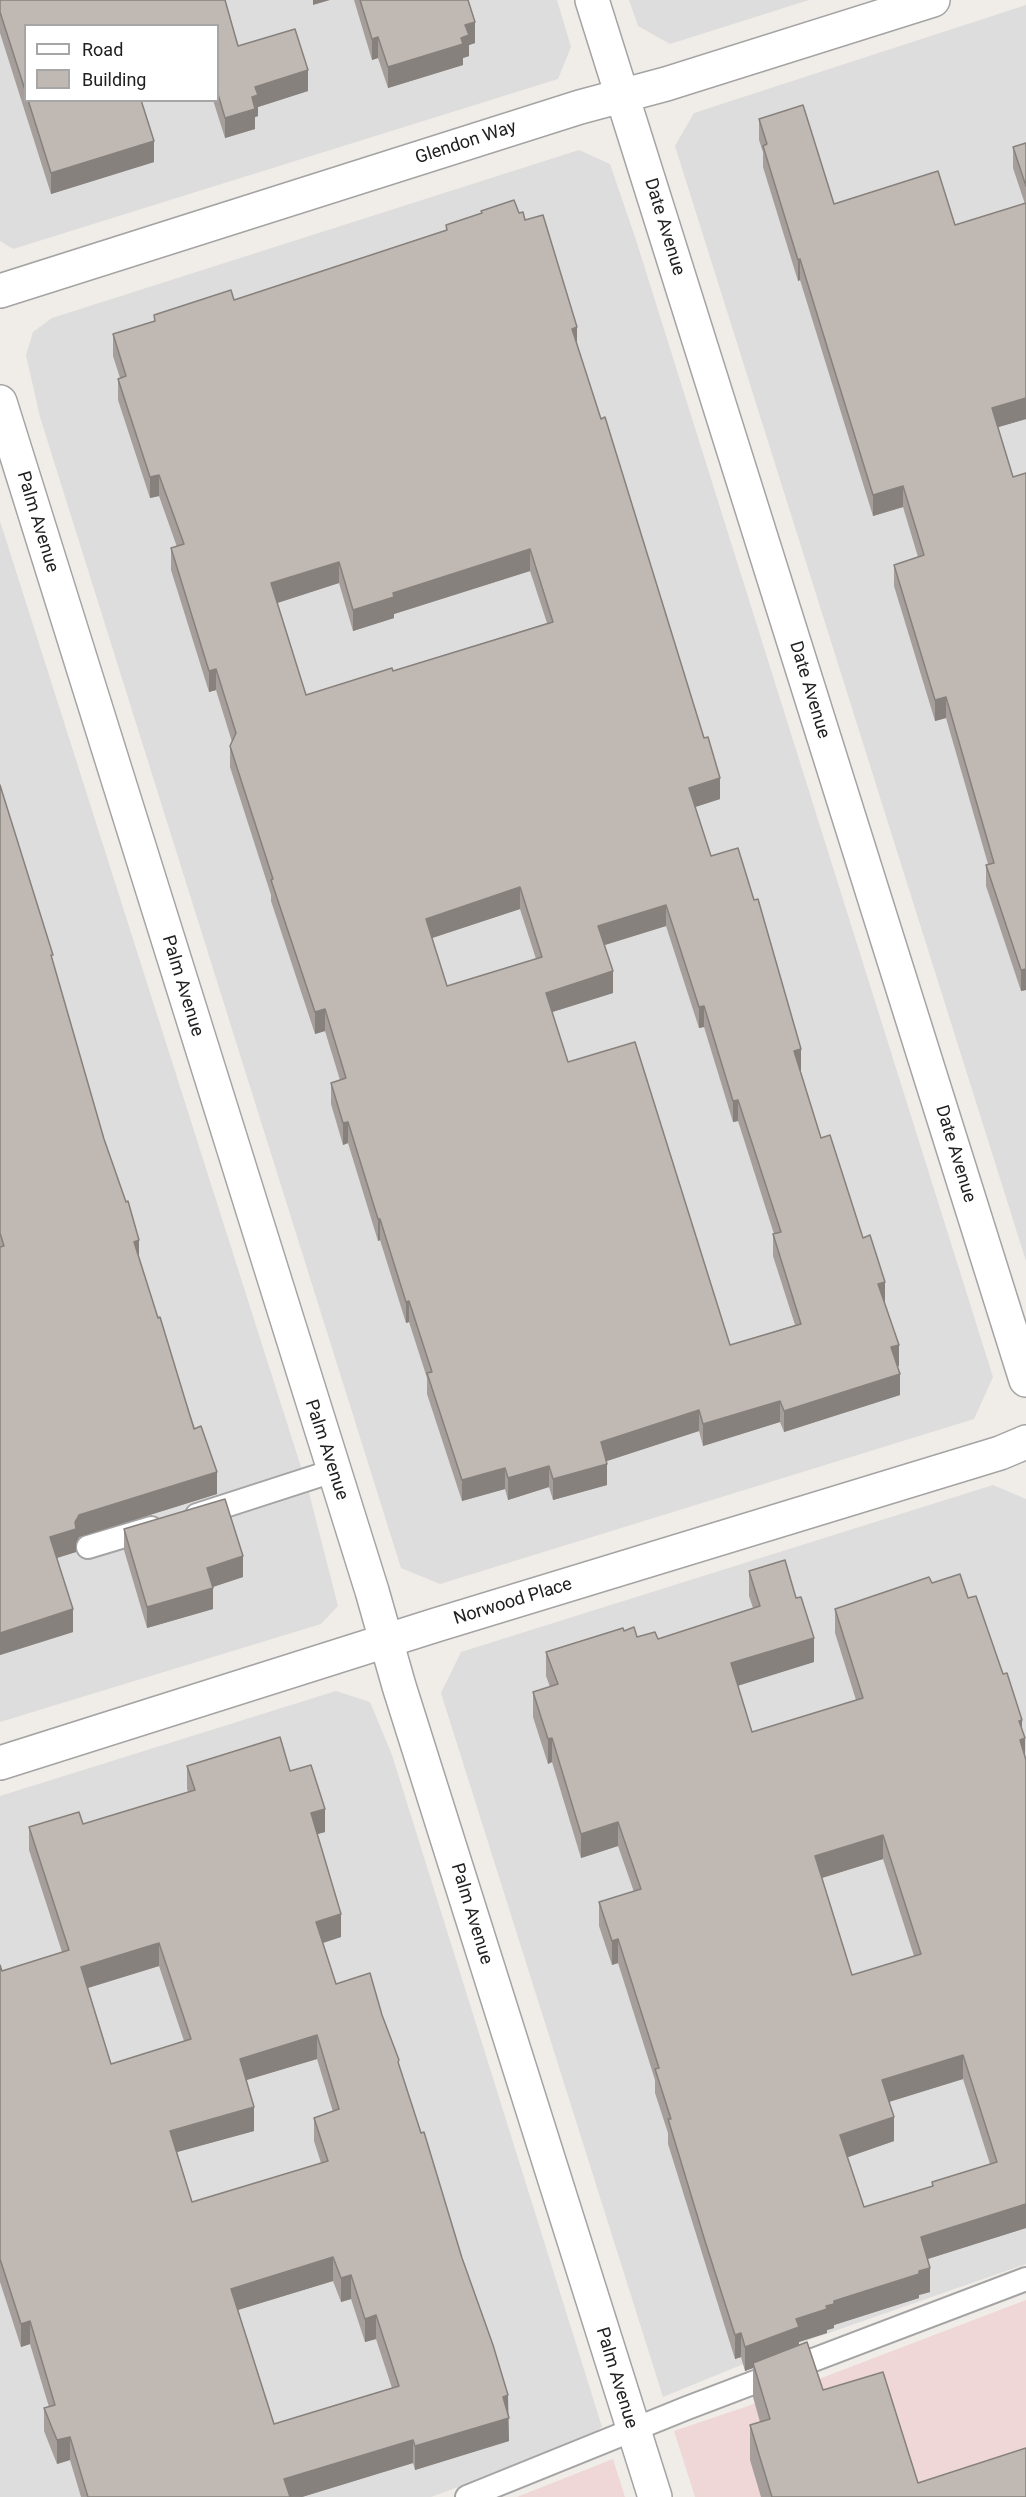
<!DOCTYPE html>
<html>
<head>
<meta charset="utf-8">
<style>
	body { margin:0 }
	#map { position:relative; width:1026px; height:2497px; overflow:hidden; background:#f0ece7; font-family:Roboto,sans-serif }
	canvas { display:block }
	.legend { position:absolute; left:24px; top:24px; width:195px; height:78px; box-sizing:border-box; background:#fff; border:2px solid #a6a6a6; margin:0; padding:8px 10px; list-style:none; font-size:18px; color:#202020 }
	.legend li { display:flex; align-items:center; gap:12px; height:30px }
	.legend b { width:30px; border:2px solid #a6a6a6 }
</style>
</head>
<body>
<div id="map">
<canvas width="1026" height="2497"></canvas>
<ul class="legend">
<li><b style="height:8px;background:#fff"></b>Road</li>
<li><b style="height:16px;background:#c0b8b3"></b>Building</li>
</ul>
</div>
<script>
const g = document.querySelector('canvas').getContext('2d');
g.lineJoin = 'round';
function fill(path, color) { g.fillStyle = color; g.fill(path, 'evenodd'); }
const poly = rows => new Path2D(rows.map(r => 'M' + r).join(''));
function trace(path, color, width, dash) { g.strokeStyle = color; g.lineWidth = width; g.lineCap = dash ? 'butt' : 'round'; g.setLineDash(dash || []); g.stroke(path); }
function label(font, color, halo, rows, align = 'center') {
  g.font = font + ' Roboto,sans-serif'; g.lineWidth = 5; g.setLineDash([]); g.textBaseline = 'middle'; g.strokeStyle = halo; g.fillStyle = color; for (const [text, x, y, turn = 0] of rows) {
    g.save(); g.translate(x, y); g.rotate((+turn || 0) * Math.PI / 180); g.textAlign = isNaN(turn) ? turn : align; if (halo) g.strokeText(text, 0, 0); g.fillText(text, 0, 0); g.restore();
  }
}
const residential = poly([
	[0,0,557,0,571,47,558,79,13,249,0,241],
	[26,26,218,26,218,100,26,100],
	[629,0,809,0,670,44,638,26],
	[1026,5,1026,1261,675,146,694,113],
	[579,150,610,164,636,240,993,1377,974,1419,440,1584,401,1568,40,417,26,355,33,332,52,318],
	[0,521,308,1489,338,1606,321,1624,0,1722],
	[993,1485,1026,1499,1026,2264,763,2356,663,2397,441,1693,461,1652],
	[336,1691,370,1702,392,1755,602,2427,580,2442,431,2497,0,2497,0,1796]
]);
const commercial = poly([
	[1026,2300,1026,2497,695,2497,674,2431,748,2406],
	[613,2459,625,2497,517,2497]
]);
const lane = poly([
	[197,1515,333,1471],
	[88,1547,151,1528],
	[467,2497,687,2408,1026,2279]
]);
const street = poly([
	[592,0,1026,1380],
	[0,291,580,107,666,84,933,0],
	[0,402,372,1591,399,1686,655,2497],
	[0,1763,436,1625,1000,1453,1026,1442]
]);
const wall = poly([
	[0,0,225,0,238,46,308,91,258,107,258,116,255,117,255,129,225,138,213,100,218,100,218,26,26,26,26,100,141,100,154,162,51,194,0,33],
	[354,0,468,0,475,43,469,45,469,56,463,58,463,65,388,88,378,58,372,60],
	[759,119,834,204,955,225,1025,204,1013,168,1013,147,1026,143,1026,419,998,427,1013,477,1026,473,1026,990,1021,991,986,886,986,865,988,864,946,718,935,721,894,586,894,565,918,557,903,507,873,516,800,280,798,281,763,167,763,152,759,140],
	[481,211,519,213,525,220,577,346,720,799,695,807,711,856,801,1070,800,1070,821,1138,863,1238,885,1303,899,1366,897,1366,900,1395,784,1432,780,1422,703,1446,699,1431,606,1461,607,1485,553,1500,549,1487,508,1500,505,1489,462,1501,427,1394,427,1378,409,1322,406,1323,380,1240,378,1241,348,1143,343,1145,331,1104,331,1083,340,1080,325,1031,315,1034,271,901,271,895,230,767,230,746,232,742,216,690,209,692,171,570,171,548,177,547,159,496,150,498,118,400,118,379,120,378,113,356,113,334,154,321,154,315,234,300,446,230,446,225,481,214],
	[530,571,547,623,393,671,306,695,277,603,339,583,353,631,394,618,394,614],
	[520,909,536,959,447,986,432,938],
	[666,926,699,1028,704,1027,733,1122,738,1121,774,1234,773,1234,773,1256,795,1325,730,1345,568,1062,552,1012,613,993,605,945],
	[0,785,139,1258,158,1318,217,1494,79,1537,76,1543,76,1552,57,1558,73,1632,0,1655],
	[124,1529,243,1577,212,1587,213,1609,147,1628,124,1550],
	[749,1571,814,1662,738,1685,752,1732,856,1700,835,1633,835,1609,932,1583,968,1598,1022,1731,1025,1755,1026,2228,928,2259,930,2292,919,2295,919,2298,834,2325,834,2328,827,2330,827,2333,799,2342,799,2345,823,2390,918,2483,1026,2497,761,2497,750,2460,750,2425,760,2422,753,2397,753,2368,745,2371,741,2357,735,2359,668,2144,668,2133,655,2093,655,2080,618,1963,612,1965,599,1926,599,1902,634,1892,618,1846,581,1858,552,1762,548,1764,533,1717,533,1692,550,1687,546,1676,546,1652,624,1631,637,1637,658,1639,753,1608,749,1596],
	[883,1859,914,1956,852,1975,822,1878],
	[963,2079,990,2164,932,2182,932,2187,864,2207,847,2157,894,2141,889,2102],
	[187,1766,290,1771,325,1832,317,1834,341,1937,323,1943,336,1984,382,2015,399,2067,508,2415,509,2441,415,2470,413,2463,302,2497,81,2497,70,2460,57,2464,44,2431,44,2408,49,2407,30,2344,21,2347,0,2282,0,1965,2,1971,62,1952,29,1850,29,1827,83,1824,188,1792,187,1789],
	[159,1966,184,2041,111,2064,88,1988],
	[317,2059,333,2112,314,2118,314,2141,321,2163,192,2202,177,2152,254,2131,246,2080],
	[333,2281,341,2302,351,2299,365,2342,376,2339,392,2388,274,2424,238,2310]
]);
const shadedWall = poly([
	[313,0,330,0,313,5],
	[475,22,475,43,469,45,469,56,463,58,463,65,388,88,388,67,461,38,465,25],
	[378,37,378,58,372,60,372,39],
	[308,70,308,91,258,107,258,116,255,117,255,129,225,138,225,118,252,97,255,87],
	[154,141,154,162,51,194,51,173],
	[800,259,800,280,798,281,798,260],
	[577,327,577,348,572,329],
	[1026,398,1026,419,992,429,992,408],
	[159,475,159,496,150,498,150,477],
	[903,486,903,507,873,516,873,495],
	[530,549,530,571,394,614,394,618,353,631,353,610,393,593],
	[339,562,339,583,271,605,271,583],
	[216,669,216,690,209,692,209,671],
	[946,697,946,718,935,721,935,700],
	[720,778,720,799,689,809,689,788],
	[520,887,520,909,426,940,426,919],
	[666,905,666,926,598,947,598,926],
	[1026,969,1026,990,1021,991,1021,970],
	[613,971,613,993,546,1014,546,993],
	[704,1006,704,1027,699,1028,699,1007],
	[325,1009,325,1031,315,1034,315,1012],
	[801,1049,801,1070,794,1072,794,1051],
	[738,1100,738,1121,733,1122,733,1101],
	[348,1122,348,1143,343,1145,343,1123],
	[378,1219,380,1219,380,1240,378,1241],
	[139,1240,139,1263,134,1242],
	[885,1282,885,1303,878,1305,878,1284],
	[409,1301,409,1322,406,1323,406,1302],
	[899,1345,899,1366,891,1368,891,1347],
	[900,1374,900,1395,784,1432,784,1411],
	[780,1401,780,1422,703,1446,703,1424],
	[699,1410,699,1431,601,1463,601,1442],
	[607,1464,607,1485,553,1500,553,1479],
	[549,1466,549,1487,508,1500,508,1478],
	[505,1468,505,1489,462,1501,462,1480],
	[217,1472,217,1494,79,1537,76,1543,76,1552,50,1560,50,1537,75,1522,79,1515],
	[243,1556,243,1577,207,1589,207,1568],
	[213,1588,213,1609,147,1628,147,1607],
	[73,1609,73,1632,0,1655,0,1633],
	[814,1638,814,1662,731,1688,731,1663],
	[1022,1720,1022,1739,1025,1738,1025,1762,1020,1764,1019,1721],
	[552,1738,552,1762,548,1764,548,1739],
	[325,1809,325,1832,311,1836,311,1813],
	[618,1822,618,1846,581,1858,581,1834],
	[883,1835,883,1859,815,1880,815,1856],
	[341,1914,341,1937,316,1945,316,1922],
	[618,1939,618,1963,612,1965,612,1941],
	[159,1943,159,1966,81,1990,81,1967],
	[317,2035,317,2059,240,2082,240,2059],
	[963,2055,963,2079,882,2104,882,2080],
	[254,2107,254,2131,170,2154,170,2131],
	[894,2117,894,2141,840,2160,840,2135],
	[1026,2204,1026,2228,921,2261,921,2237],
	[333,2257,333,2281,231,2312,231,2289],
	[930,2268,930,2292,919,2295,919,2298,834,2325,834,2328,827,2330,827,2333,799,2342,799,2351,753,2363,753,2368,745,2371,745,2347,796,2319,826,2306,834,2301],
	[351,2275,351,2299,341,2302,341,2278],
	[376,2315,376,2339,365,2342,365,2319],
	[30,2321,30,2344,21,2347,21,2324],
	[741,2333,741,2357,735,2359,735,2335],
	[508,2395,509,2441,415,2470,415,2446,503,2397],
	[70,2437,70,2460,57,2464,57,2440],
	[413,2440,413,2463,302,2497,284,2497,284,2479]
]);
const building = poly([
	[0,0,225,0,238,46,295,29,308,70,255,87,258,95,252,97,255,109,225,118,218,94,218,26,26,26,26,93,0,12,0,0],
	[360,0,468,0,475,22,465,25,469,35,461,38,463,44,388,67,378,37,372,39,360,0],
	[28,100,141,100,154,141,51,173,28,100],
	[803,105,834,204,938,171,955,225,1026,203,1026,398,992,408,1013,477,1026,473,1026,969,1021,970,986,865,994,863,946,697,935,700,894,565,924,555,903,486,873,495,800,259,798,260,763,146,767,144,759,119,803,105],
	[1026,143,1026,186,1013,147,1026,143],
	[514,200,519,213,523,212,525,220,543,215,577,327,572,329,601,419,605,417,704,738,708,737,720,778,689,788,711,856,738,848,754,900,758,899,801,1049,794,1051,821,1138,830,1135,863,1238,870,1235,885,1282,878,1284,899,1345,891,1347,900,1374,784,1411,780,1401,703,1424,699,1410,601,1442,607,1464,553,1479,549,1466,508,1478,505,1468,462,1480,427,1373,432,1372,409,1301,406,1302,380,1219,378,1219,348,1122,343,1123,331,1083,346,1078,325,1009,315,1012,271,880,273,879,230,746,236,733,216,669,209,671,171,548,184,544,159,475,150,477,118,379,126,376,113,334,155,321,154,315,231,290,234,300,447,230,446,225,482,213,481,211,514,200],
	[530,549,553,622,393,671,392,668,306,695,271,583,339,562,353,610,394,597,393,593,530,549],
	[520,887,542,957,447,986,426,919,520,887],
	[666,905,699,1007,704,1006,733,1101,738,1100,781,1232,773,1234,801,1324,730,1345,635,1042,568,1062,546,993,613,971,598,926,666,905],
	[0,785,53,955,51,955,104,1139,126,1202,128,1201,139,1240,134,1242,158,1318,160,1317,194,1429,201,1426,217,1472,79,1515,75,1522,76,1529,50,1537,73,1609,0,1633,0,1247,4,1246,0,1233,0,785],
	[225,1499,243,1556,207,1568,213,1588,147,1607,124,1529,225,1499],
	[785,1560,796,1598,801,1597,814,1638,731,1663,752,1732,863,1698,835,1609,929,1577,932,1583,960,1574,968,1598,976,1596,1003,1674,1007,1673,1022,1720,1019,1721,1025,1738,1020,1740,1026,1760,1026,2204,921,2237,930,2268,919,2271,919,2274,834,2301,834,2304,826,2306,827,2309,796,2319,799,2327,745,2347,741,2333,735,2335,705,2241,668,2119,671,2119,655,2069,659,2068,618,1939,612,1941,599,1902,641,1889,618,1822,581,1834,552,1738,548,1739,533,1692,558,1684,546,1652,623,1628,624,1631,634,1627,637,1637,655,1632,658,1639,760,1606,749,1571,785,1560],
	[883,1835,921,1954,852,1975,815,1856,883,1835],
	[963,2055,997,2162,932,2182,933,2186,864,2207,840,2135,894,2117,882,2080,963,2055],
	[280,1737,290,1771,311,1765,325,1809,311,1813,341,1914,316,1922,336,1984,370,1973,382,2015,399,2060,398,2062,421,2133,424,2132,462,2258,493,2345,508,2395,503,2397,509,2418,415,2446,413,2440,284,2479,290,2497,88,2497,70,2437,57,2440,44,2408,55,2405,30,2321,21,2324,0,2259,0,1965,2,1971,69,1950,29,1827,79,1812,83,1824,195,1790,187,1766,280,1737],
	[159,1943,191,2039,111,2064,81,1967,159,1943],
	[317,2035,339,2109,314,2118,328,2161,192,2202,170,2131,254,2107,240,2059,317,2035],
	[333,2257,341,2278,351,2275,365,2319,376,2315,399,2386,274,2424,231,2289,333,2257],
	[807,2342,823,2390,883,2372,918,2483,1026,2448,1026,2497,772,2497,750,2425,770,2419,753,2363,807,2342]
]);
const streetNames = [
	["Glendon Way",466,143,-18],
	["Date Avenue",664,227,73],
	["Palm Avenue",37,522,73],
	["Date Avenue",809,690,73],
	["Palm Avenue",182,986,73],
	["Date Avenue",955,1154,73],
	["Palm Avenue",326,1450,72],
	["Norwood Place",513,1602,-17],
	["Palm Avenue",471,1914,73],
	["Palm Avenue",616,2378,73]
];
fill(residential, '#dedddd');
fill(commercial, '#efd7d8');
trace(lane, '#a4a4a4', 26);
trace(street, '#a4a4a4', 36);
trace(lane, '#fff', 22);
trace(street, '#fff', 33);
fill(wall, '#a59e9a');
fill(shadedWall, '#86817d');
fill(building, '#c0b8b3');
trace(building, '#86817d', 1.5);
label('18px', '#202020', '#fff', streetNames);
</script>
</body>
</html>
